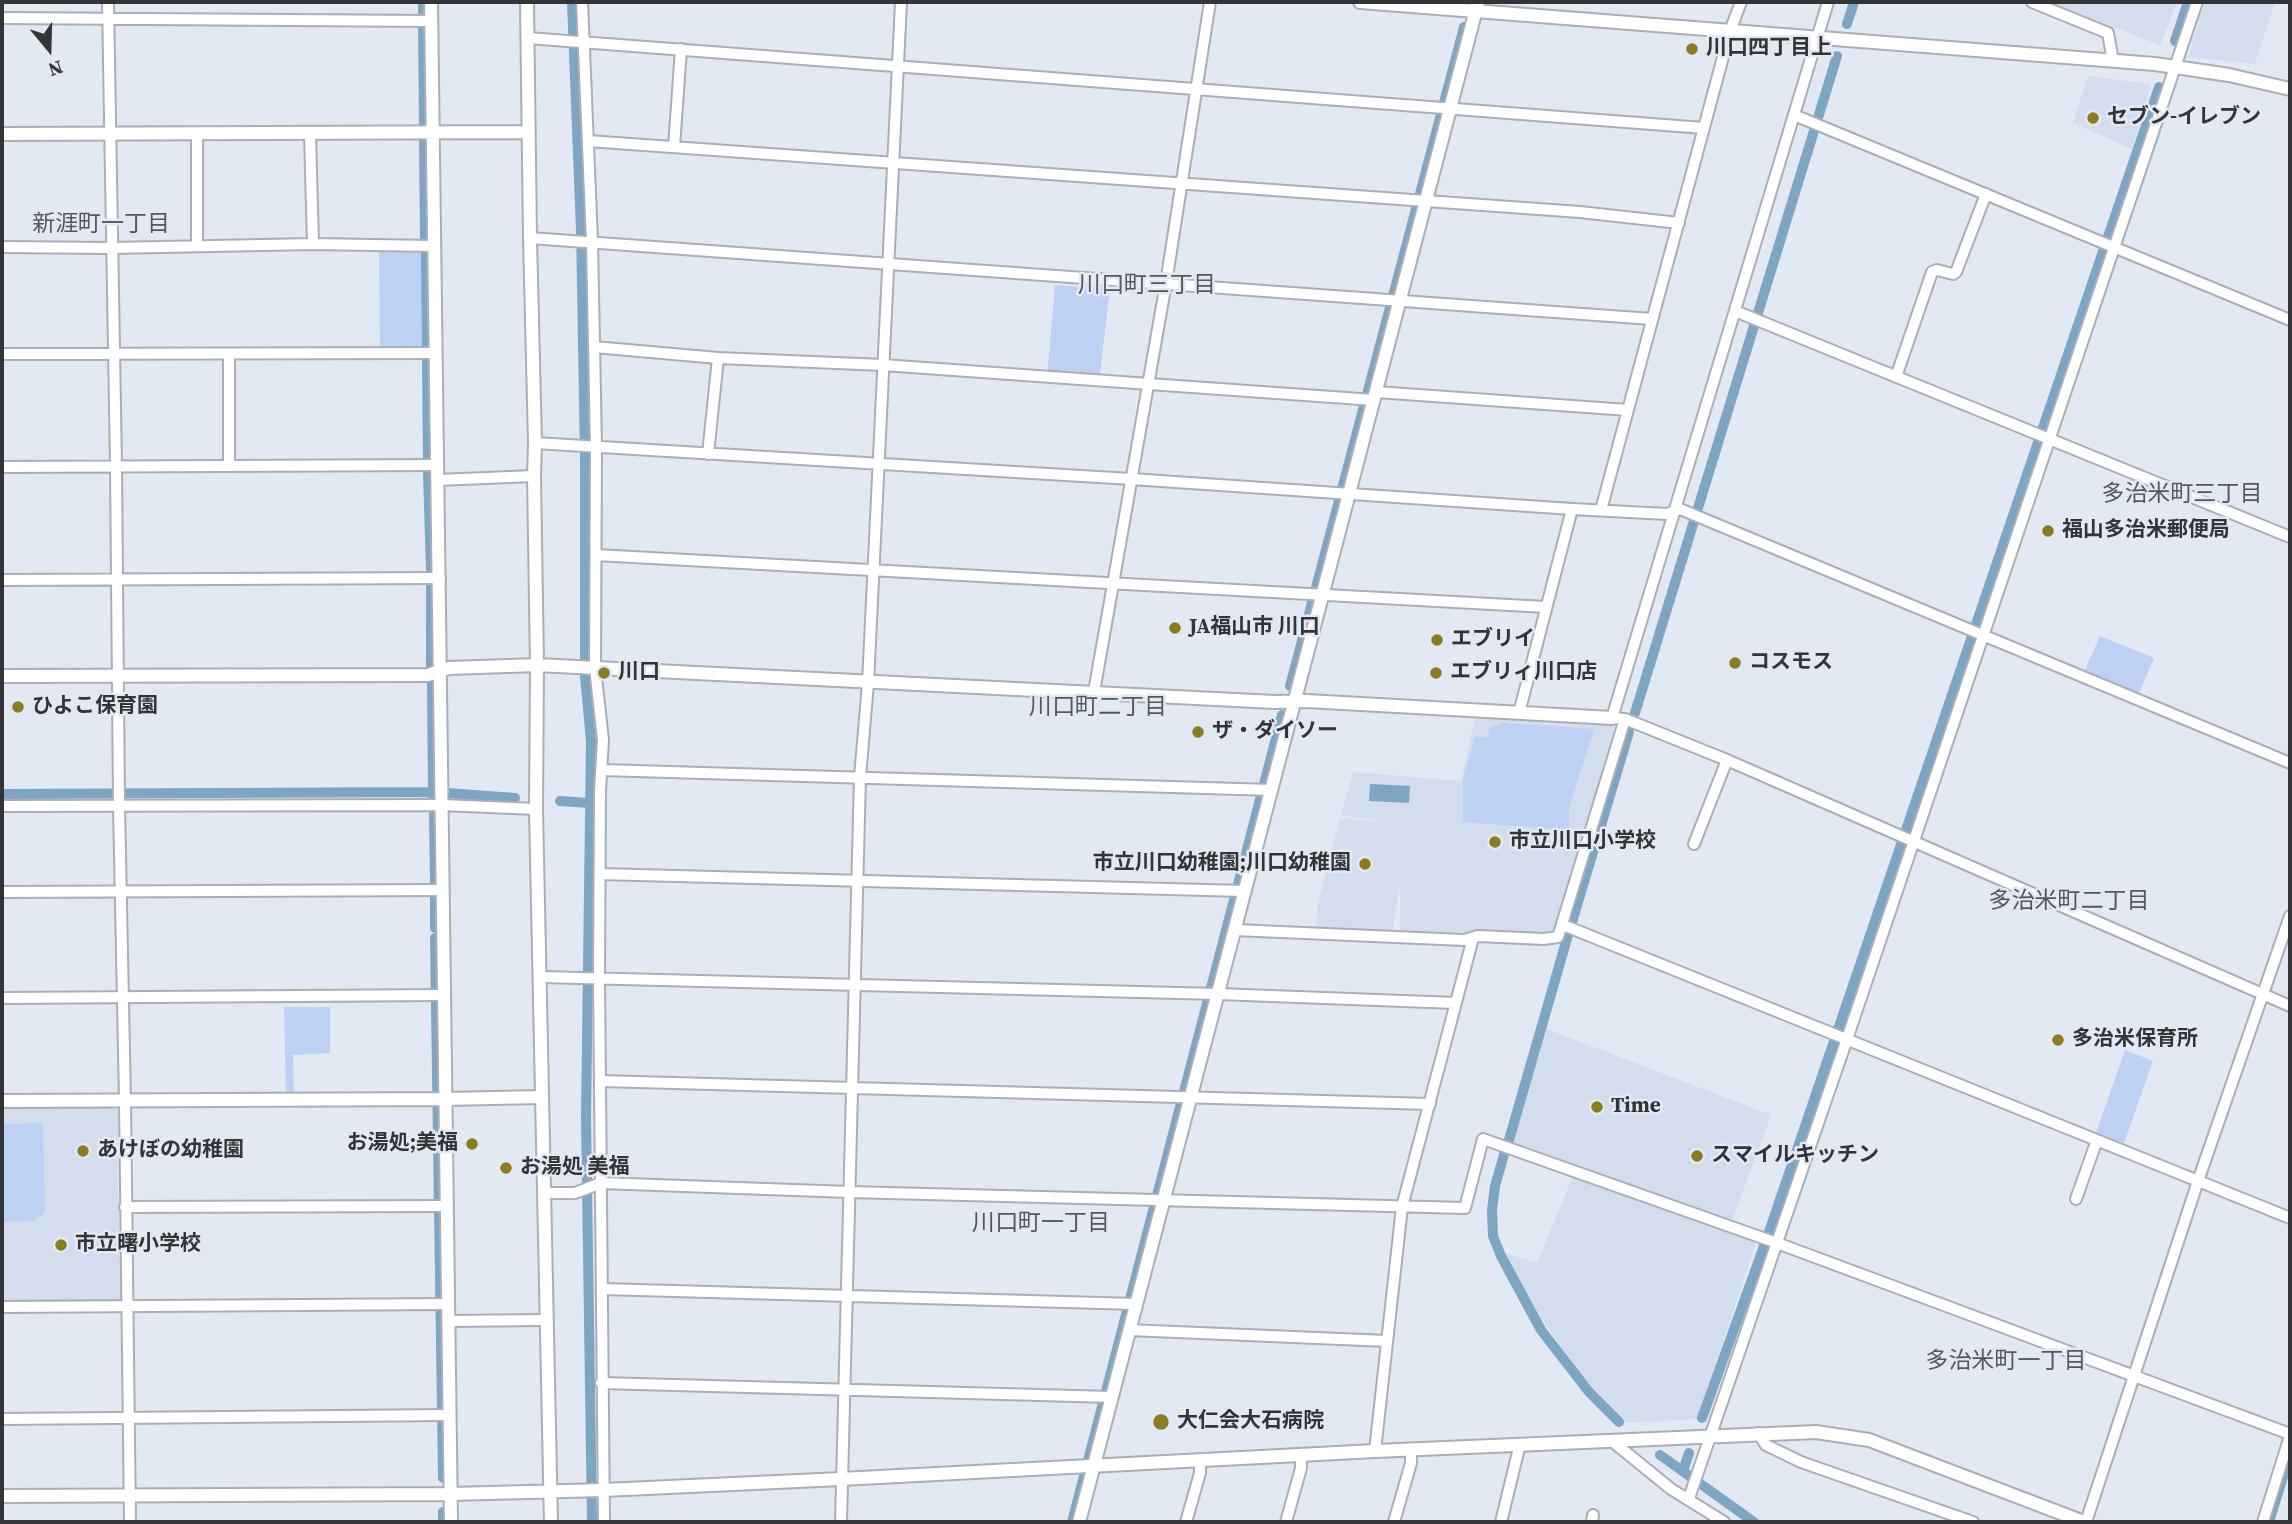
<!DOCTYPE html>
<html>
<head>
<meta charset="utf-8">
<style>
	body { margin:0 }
	#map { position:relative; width:2292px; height:1524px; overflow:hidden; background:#e3e9f2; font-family:"Source Serif 4",serif }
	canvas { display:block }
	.frame { position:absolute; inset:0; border:4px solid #323437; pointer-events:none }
	.north { position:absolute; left:14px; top:14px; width:70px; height:70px; -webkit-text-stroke:5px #e3e9f2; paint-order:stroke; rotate:161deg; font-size:19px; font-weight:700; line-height:28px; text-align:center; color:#323437 }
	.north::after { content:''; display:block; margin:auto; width:24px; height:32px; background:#323437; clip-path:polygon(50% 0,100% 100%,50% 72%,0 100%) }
</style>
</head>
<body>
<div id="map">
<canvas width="2292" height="1524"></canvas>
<div class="frame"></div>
<div class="north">N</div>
</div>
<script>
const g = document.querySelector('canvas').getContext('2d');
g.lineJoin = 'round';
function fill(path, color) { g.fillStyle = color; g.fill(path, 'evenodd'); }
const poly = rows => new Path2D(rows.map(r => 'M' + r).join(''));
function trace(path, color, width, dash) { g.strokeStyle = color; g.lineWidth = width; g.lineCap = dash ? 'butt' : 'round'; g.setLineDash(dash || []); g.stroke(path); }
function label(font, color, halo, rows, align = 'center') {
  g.font = font + ' "Source Serif 4","Noto Sans JP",serif'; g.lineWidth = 5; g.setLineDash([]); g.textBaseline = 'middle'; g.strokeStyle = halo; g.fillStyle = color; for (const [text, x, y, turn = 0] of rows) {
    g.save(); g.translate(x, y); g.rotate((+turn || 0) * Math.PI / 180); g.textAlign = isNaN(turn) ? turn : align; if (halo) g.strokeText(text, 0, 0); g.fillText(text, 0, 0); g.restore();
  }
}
const built = poly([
	[2058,2,2177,2,2160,45,2057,5],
	[2205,2,2275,2,2255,64,2188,57],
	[2088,76,2151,84,2132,149,2073,123],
	[1475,717,1613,725,1614,730,1554,933,1544,936,1470,932,1400,933,1400,886,1392,933,1316,930,1318,903,1340,818,1391,823,1341,815,1353,772,1461,781],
	[1544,1028,1771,1115,1728,1232,1756,1243,1697,1419,1626,1423,1596,1392,1573,1364,1535,1309,1504,1253,1537,1263,1573,1176,1511,1152],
	[115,1105,118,1109,118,1194,122,1297,118,1302,2,1301,2,1106]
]);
const green = poly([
	[379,252,424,252,424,346,380,347],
	[1055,285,1110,289,1099,382,1047,378],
	[2100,636,2154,658,2135,702,2081,679],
	[1504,723,1594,729,1569,808,1569,830,1463,822,1463,780,1475,737,1488,737,1489,728],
	[284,1007,330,1007,330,1053,293,1055,294,1099,286,1099],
	[2125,1050,2153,1061,2124,1143,2096,1133],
	[43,1123,45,1212,34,1221,2,1222,2,1124]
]);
const water = poly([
	[1370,784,1410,786,1409,803,1369,801]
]);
const canal = poly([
	[423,2,423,14],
	[572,2,581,230,585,457,585,676,591,741,586,1117,592,1522],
	[1847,24,1854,2],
	[423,26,424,126],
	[2175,41,2188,2],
	[424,141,425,238],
	[426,254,427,345],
	[427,362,428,459],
	[428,474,431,570],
	[431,587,431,667],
	[432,684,433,796],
	[1290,686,1464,27],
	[1635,713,1837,56],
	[2,794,433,792,515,798],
	[560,801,589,803],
	[434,813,435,885],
	[435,895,435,928],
	[1572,922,1629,732],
	[435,938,443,1478],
	[1509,1140,1568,935],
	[1505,1151,1495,1186,1492,1210,1493,1236,1501,1256,1541,1330,1589,1392,1619,1422],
	[1702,1418,1768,1235,2159,87],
	[1660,1455,1754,1522],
	[1683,1471,1689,1453],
	[443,1512,443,1522],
	[1072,1522,1282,715],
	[2269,1522,2290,1454]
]);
const minor = poly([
	[108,2,116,465,119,805,125,1101,130,1522],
	[582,2,592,241,596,446,595,668,603,740,600,791,599,977,604,1522],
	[1828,2,1612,718,1625,719,1727,760,2290,1006],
	[2032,2,2108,33,2113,61],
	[2,18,432,21],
	[528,38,1704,128],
	[1794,115,2290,320],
	[197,133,197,246],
	[310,134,313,244],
	[588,141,1580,212,1679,223],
	[674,147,681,49],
	[530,238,1652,319],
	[2,247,111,248,313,244,433,246],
	[1735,311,2290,537],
	[594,347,718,358,883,365,1374,400],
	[2,354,434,353],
	[229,354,229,466],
	[1896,377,1932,272,1937,270,1953,274,1956,272,1986,194],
	[1377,392,1628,410],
	[535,443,1131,479,1572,509,1667,514,1680,509,2290,763],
	[708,454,718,358],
	[2,467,437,465],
	[437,480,534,476],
	[1601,510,1730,31,1741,2],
	[596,555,1546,607],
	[2,580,440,578],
	[1094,692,1166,283,1210,2],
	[1519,713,1572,509],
	[602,770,1272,790],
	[2,806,441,805,536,809],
	[1694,844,1727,760],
	[600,874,1244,891],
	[2,892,442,890],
	[1563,925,2290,1218],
	[1235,930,1464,940,1478,936,1544,939,1558,937,1625,719],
	[541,977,1218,994,1456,1003],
	[2,998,443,995],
	[601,1081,1430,1104],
	[545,1193,575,1193,601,1183,849,1192,1465,1208,1483,1139,1777,1243,2290,1434],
	[2076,1199,2097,1140],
	[125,1207,447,1206],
	[602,1289,1136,1304],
	[2,1307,448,1304],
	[448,1321,546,1320],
	[1129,1330,1387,1341],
	[601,1383,1112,1397],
	[2,1419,450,1415],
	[1758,1433,1766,1445,1801,1462,1973,1522],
	[1612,1441,1671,1489,1724,1522],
	[1375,1451,1402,1207,1473,938],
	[1689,1498,1847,1039,2197,2],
	[841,1522,860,777,868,683,901,2],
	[1186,1522,1200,1473,1200,1461],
	[1286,1522,1301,1468,1301,1456],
	[1394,1522,1411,1463,1411,1449],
	[1501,1522,1520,1444],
	[1592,1522,1593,1515],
	[2086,1522,2198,1181,2290,916],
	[2263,1522,2290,1436]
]);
const tertiary = poly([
	[431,2,451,1522],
	[527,2,530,238,535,443,534,476,537,665,536,809,551,1522],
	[1360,2,2155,64,2229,75,2290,89],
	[2,134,529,132],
	[2,676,428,675,449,668,537,665,1275,702,1307,701,1612,718],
	[2,1101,445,1099,542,1097],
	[2,1496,451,1494,604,1490,841,1479,1375,1451,1816,1432,1869,1440,2084,1522],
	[1079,1522,1478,2]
]);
const markers = [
	[1692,49,7,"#8b7c22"],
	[2093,118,7,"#8b7c22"],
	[2048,531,7,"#8b7c22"],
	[1175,628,7,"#8b7c22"],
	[1437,640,7,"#8b7c22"],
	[1735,663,7,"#8b7c22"],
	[604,673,7,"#8b7c22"],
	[1436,673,7,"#8b7c22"],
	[18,707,7,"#8b7c22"],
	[1198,732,7,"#8b7c22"],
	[1495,842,7,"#8b7c22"],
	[1365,864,7,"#8b7c22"],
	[2058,1040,7,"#8b7c22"],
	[1597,1107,7,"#8b7c22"],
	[472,1144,7,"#8b7c22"],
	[83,1151,7,"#8b7c22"],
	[1697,1156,7,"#8b7c22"],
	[506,1168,7,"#8b7c22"],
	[61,1245,7,"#8b7c22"],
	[1161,1422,9,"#8b7c22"]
];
const poiNames = [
	["川口四丁目上",1706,49],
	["セブン-イレブン",2107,118],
	["福山多治米郵便局",2062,531],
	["JA福山市 川口",1189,628],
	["エブリイ",1451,640],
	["コスモス",1749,663],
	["川口",618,673],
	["エブリィ川口店",1450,673],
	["ひよこ保育園",32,707],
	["ザ・ダイソー",1212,732],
	["市立川口小学校",1509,842],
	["市立川口幼稚園;川口幼稚園",1351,864,"right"],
	["多治米保育所",2072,1040],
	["Time",1611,1107],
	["お湯処;美福",458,1144,"right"],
	["あけぼの幼稚園",97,1151],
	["スマイルキッチン",1711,1156],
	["お湯処 美福",520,1168],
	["市立曙小学校",75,1245],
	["大仁会大石病院",1177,1422]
];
const neighbourhoodNames = [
	["新涯町一丁目",101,225],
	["川口町三丁目",1147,286],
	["多治米町三丁目",2182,495],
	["川口町二丁目",1098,708],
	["多治米町二丁目",2069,902],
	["川口町一丁目",1041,1224],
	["多治米町一丁目",2006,1362]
];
fill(built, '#d4dded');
fill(green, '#bdd1f5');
fill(water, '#7ea6c3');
trace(canal, '#7ea6c3', 10);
trace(minor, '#a9aeb7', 14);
trace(tertiary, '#a9aeb7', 16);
trace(minor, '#fff', 10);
trace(tertiary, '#fff', 12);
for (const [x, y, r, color] of markers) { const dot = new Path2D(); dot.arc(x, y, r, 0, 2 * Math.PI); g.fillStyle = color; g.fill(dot); trace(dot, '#e3e9f2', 2.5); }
label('bold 21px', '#323437', '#e3e9f2', poiNames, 'left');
label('23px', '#53585f', '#e3e9f2', neighbourhoodNames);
</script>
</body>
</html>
